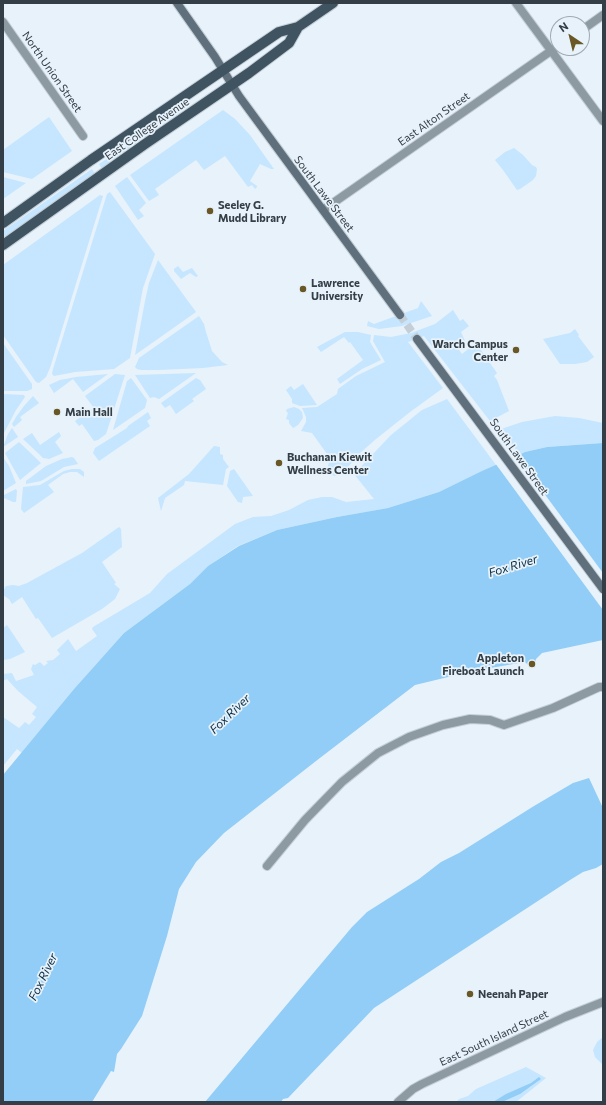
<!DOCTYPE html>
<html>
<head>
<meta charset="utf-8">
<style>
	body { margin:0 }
	#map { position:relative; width:606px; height:1105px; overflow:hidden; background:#e7f2fb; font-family:Commissioner,sans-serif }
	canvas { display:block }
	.frame { position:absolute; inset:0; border:4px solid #333e46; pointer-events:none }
	.north { position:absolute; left:550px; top:16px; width:40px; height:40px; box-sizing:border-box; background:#e7f2fb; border:1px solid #9faab3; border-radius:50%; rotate:325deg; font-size:11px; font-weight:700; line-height:16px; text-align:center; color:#333e46 }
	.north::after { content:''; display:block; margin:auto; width:14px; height:18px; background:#695725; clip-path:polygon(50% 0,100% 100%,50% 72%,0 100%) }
</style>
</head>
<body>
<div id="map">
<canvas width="606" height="1105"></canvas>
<div class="frame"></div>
<div class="north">N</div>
</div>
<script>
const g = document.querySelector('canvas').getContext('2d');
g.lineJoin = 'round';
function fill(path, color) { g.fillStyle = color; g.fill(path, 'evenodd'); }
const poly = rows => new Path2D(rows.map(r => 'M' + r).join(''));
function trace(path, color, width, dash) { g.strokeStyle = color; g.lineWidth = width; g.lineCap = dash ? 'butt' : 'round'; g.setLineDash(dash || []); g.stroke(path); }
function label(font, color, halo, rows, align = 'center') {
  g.font = font + ' Commissioner,sans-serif'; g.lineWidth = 3.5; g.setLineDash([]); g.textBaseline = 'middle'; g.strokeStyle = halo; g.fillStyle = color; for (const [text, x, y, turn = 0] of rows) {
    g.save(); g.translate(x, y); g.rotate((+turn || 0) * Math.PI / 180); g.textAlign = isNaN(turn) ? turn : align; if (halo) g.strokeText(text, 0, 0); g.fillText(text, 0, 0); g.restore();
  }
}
const green = poly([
	[223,110,235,119,250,135,274,169,271,169,260,164,250,181,257,186,257,187,255,189,252,185,248,187,225,156,204,170,196,160,155,189,159,195,149,201,130,175],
	[49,117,72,151,32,179,3,172,3,150],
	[135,140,136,142,102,169,99,164],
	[514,148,523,155,532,165,536,167,537,169,536,176,533,180,520,189,517,190,503,170,495,160,505,152],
	[92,169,95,174,3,238,3,231],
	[3,177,26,183,3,199],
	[127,177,146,203,139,210,144,216,138,220,115,186],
	[110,192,155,254,143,288,130,358,114,369,75,372,54,376,52,374,53,369,107,194],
	[100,195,103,196,50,368,46,377,39,383,36,382,3,335,3,265],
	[158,260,196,312,135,355,145,301,149,283],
	[178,266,183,272,192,268,198,276,196,277,190,273,181,279,174,271,174,269],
	[421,301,432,316,402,326,379,329,367,326,368,321,374,324,418,308],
	[453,310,460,321,463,319,469,326,461,332,465,341,457,347,462,354,476,343,497,373,494,376,497,380,509,411,490,421,424,336,408,342,443,388,410,412,376,439,360,453,348,467,335,476,329,474,327,470,330,458,312,433,301,431,306,422,306,417,302,408,317,407,337,394,338,389,356,376,385,362,373,341,374,335,391,337,411,333,435,324],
	[199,316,204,324,206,332,212,351,222,362,228,365,203,368,158,370,141,370,137,369,135,367,139,358],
	[575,329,579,335,578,336,594,357,587,362,575,364,560,364,543,339,570,333],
	[345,332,358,332,371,335,370,342,381,360,362,369,340,384,337,379,363,360,350,342,349,343,344,337,321,352,317,347],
	[3,343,32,384,32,389,27,391,3,391],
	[196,373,159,399,154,397,150,398,135,375],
	[108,374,83,392,73,379,54,393,49,385,60,380,76,377],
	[115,374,125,375,106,434,98,440,94,441,82,424,79,426,75,421,94,408,85,396],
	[131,378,147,400,145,408,113,430,127,381],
	[196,378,200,380,206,389,192,399,194,401,176,414,170,405,165,408,161,403],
	[303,384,317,405,300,406,292,403,292,399,286,390,291,386,294,390],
	[3,394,24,395,25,397,16,410,3,435],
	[33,396,39,403,20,417,22,420,14,427,12,424,16,417,24,406],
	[447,399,496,465,439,492,388,508,337,517,277,530,238,546,208,566,190,584,124,633,74,689,22,753,17,749,3,766,3,717,19,728,25,722,29,725,36,717,32,714,37,707,18,691,7,679,3,681,3,674,12,673,16,681,34,675,31,669,33,664,35,665,40,662,44,666,48,663,46,661,53,660,60,654,57,650,68,639,76,651,97,636,92,629,93,627,150,593,167,574,235,524,253,517,271,516,289,510,308,500,322,497,332,497,346,502,374,499,354,474,391,435,422,410],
	[294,407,299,409,302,412,303,418,298,425,293,428,289,423,289,420,286,419,288,413,286,411,287,409],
	[148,412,151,418,147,421,150,426,99,461,93,453,95,448,127,428,128,426],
	[555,416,579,418,603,423,603,443,547,447,525,452,519,454,501,429,522,422],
	[12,428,18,437,3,447,8,434],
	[59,432,61,436,55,442,63,453,49,459,43,458,40,455,23,439,32,433,40,445],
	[19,442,41,463,20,480,5,453],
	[214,446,220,447,220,454,223,455,223,459,229,467,226,469,223,485,185,481,184,485,165,498,161,511,158,498,189,474],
	[3,457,9,466,16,483,3,491],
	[72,457,74,458,78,464,64,467,41,481,26,484,26,481,46,466,62,459],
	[72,469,80,469,84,472,84,477,77,472,70,472,63,474,48,485,54,492,24,513,21,509,23,487,40,485,64,471],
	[234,469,253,496,243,497,242,503,238,502,227,486,230,471],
	[16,489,17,491,16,502,13,502,4,498,4,495],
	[119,527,121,529,122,547,102,562,116,583,114,584,120,589,115,599,102,609,52,638,38,618,36,619,22,597,12,604,9,599,3,595,3,591,6,586,13,585,19,586,27,583,82,553],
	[7,625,25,652,10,659,3,660,3,628],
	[603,1037,603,1065,595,1057,593,1050,597,1042],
	[526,1067,546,1078,516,1102,456,1102,459,1099,468,1096,476,1089]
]);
const water = poly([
	[603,443,603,640,542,653,536,659,535,663,529,666,525,662,473,671,415,685,316,761,224,833,196,862,179,889,167,936,142,1016,121,1049,117,1054,114,1072,111,1071,92,1102,3,1102,3,775,74,689,124,633,190,584,208,566,239,546,277,530,337,517,388,508,439,492,482,471,525,452,547,447],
	[589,778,603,808,603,864,596,868,583,872,570,880,374,1008,288,1098,283,1099,281,1102,205,1102,352,927,367,912,419,879,441,862,459,853,534,806,573,783],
	[539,1077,541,1079,520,1094,502,1102,493,1102,506,1094,531,1083]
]);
const pier = poly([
	[515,454,603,573,603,610,495,463]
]);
const secondaryTunnel = poly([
	[400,315,417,339]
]);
const minor = poly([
	[516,3,603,121],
	[3,22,83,136],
	[582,30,603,15],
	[323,210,558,46],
	[267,866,305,820,342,782,378,753,409,737,443,725,470,719,490,720,504,725,553,708,599,687,603,687],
	[398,1102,413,1089,422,1084,565,1017,603,1002]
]);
const secondary = poly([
	[177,3,215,57,239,96,400,315],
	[417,339,603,589]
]);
const primary = poly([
	[3,223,91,160,279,32,298,27,333,3],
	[3,245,145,144,249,73,289,43,298,27]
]);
const markers = [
	[210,211,4,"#695725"],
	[303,289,4,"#695725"],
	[516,350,4,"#695725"],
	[57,412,4,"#695725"],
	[279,463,4,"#695725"],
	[532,664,4,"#695725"],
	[470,994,4,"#695725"]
];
const streetNames = [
	["North Union Street",52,72,55],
	["East Alton Street",434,119,-35],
	["East College Avenue",147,129,-35],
	["South Lawe Street",324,194,53],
	["South Lawe Street",519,457,54],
	["East South Island Street",494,1038,-25]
];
const poiNames = [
	["Seeley G.",218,205],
	["Mudd Library",218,218],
	["Lawrence",311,283],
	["University",311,296],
	["Warch Campus",508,344,"right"],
	["Center",508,357,"right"],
	["Main Hall",65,412],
	["Buchanan Kiewit",287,457],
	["Wellness Center",287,470],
	["Appleton",524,658,"right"],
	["Fireboat Launch",524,671,"right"],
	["Neenah Paper",478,994]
];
const waterNames = [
	["Fox River",513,566,-17],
	["Fox River",230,714,-44],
	["Fox River",43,977,-64]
];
fill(green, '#c5e6fe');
fill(water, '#91cdf6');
fill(pier, '#e7f2fb');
trace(secondaryTunnel, '#c3ced7', 8, [8, 4]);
trace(minor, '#c3ced7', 10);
trace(secondary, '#c3ced7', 10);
trace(primary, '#c3ced7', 12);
trace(minor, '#8e9aa2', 8);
trace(secondary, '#5f707c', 8);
trace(primary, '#3f5361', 10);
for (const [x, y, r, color] of markers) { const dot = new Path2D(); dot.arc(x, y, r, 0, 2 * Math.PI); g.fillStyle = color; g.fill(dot); trace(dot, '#e7f2fb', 1.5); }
label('11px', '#333e46', '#e7f2fb', streetNames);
label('bold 11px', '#333e46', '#e7f2fb', poiNames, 'left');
label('italic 12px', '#0a2d42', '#e7f2fb', waterNames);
</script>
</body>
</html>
